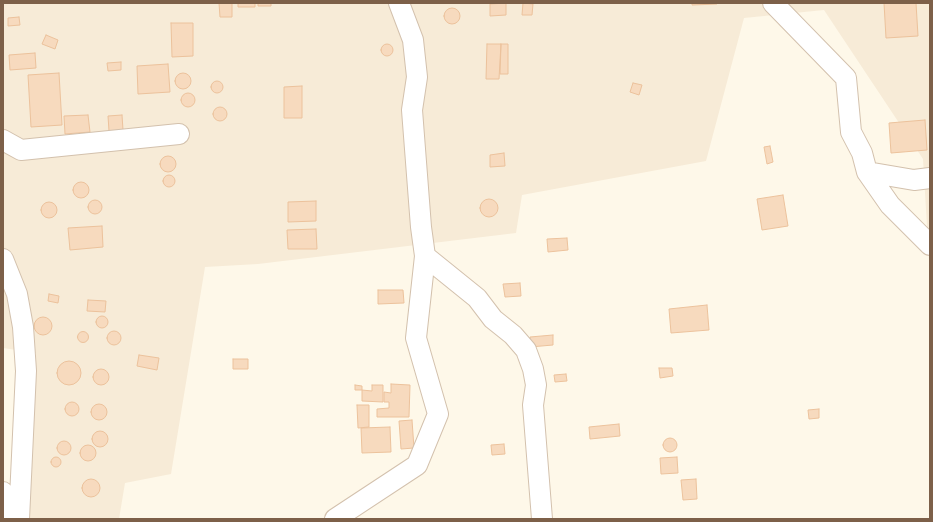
<!DOCTYPE html>
<html>
<head>
<meta charset="utf-8">
<style>
	body { margin:0 }
	#map { position:relative; width:933px; height:522px; overflow:hidden; background:#fef8e9; font-family:Manrope,sans-serif }
	canvas { display:block }
	.frame { position:absolute; inset:0; border:4px solid #7d6049; pointer-events:none }
</style>
</head>
<body>
<div id="map">
<canvas width="933" height="522"></canvas>
<div class="frame"></div>
</div>
<script>
const g = document.querySelector('canvas').getContext('2d');
g.lineJoin = 'round';
function fill(path, color) { g.fillStyle = color; g.fill(path, 'evenodd'); }
const poly = rows => new Path2D(rows.map(r => 'M' + r).join(''));
function trace(path, color, width, dash) { g.strokeStyle = color; g.lineWidth = width; g.lineCap = dash ? 'butt' : 'round'; g.setLineDash(dash || []); g.stroke(path); }
const residential = poly([
	[3,3,930,3,930,277,923,159,824,10,744,18,706,161,522,195,516,233,258,264,205,267,171,474,125,483,119,519,11,519,36,353,3,348]
]);
const building = poly([
	[219,3,232,3,232,17,220,17,219,3],
	[238,3,255,3,255,7,238,7,238,3],
	[258,3,271,3,271,6,258,6,258,3],
	[506,3,506,15,490,16,490,4,506,3],
	[523,3,533,4,532,15,522,15,523,3],
	[692,3,717,3,717,4,692,5,692,3],
	[884,3,916,3,918,36,886,38,884,3],
	'444 16a8 8 0 1 1 16 0a8 8 0 1 1-16 0Z',
	[19,17,20,25,8,26,8,18,19,17],
	[171,23,193,23,193,56,172,57,171,23],
	[46,35,58,40,55,49,42,44,46,35],
	'381 50a6 6 0 1 1 12 0a6 6 0 1 1-12 0Z',
	[487,44,501,44,499,79,486,79,487,44],
	[501,44,508,44,508,74,500,74,501,44],
	[35,53,36,68,10,70,9,55,35,53],
	[121,62,121,70,108,71,107,63,121,62],
	[168,64,170,92,138,94,137,66,168,64],
	[59,73,62,125,31,127,28,75,59,73],
	'175 81a8 8 0 1 1 16 0a8 8 0 1 1-16 0Z',
	'211 87a6 6 0 1 1 12 0a6 6 0 1 1-12 0Z',
	[633,83,642,85,639,95,630,92,633,83],
	[302,86,302,118,284,118,284,87,302,86],
	'181 100a7 7 0 1 1 14 0a7 7 0 1 1-14 0Z',
	'213 114a7 7 0 1 1 14 0a7 7 0 1 1-14 0Z',
	[88,115,90,132,65,134,64,116,88,115],
	[122,115,123,130,109,131,108,116,122,115],
	[925,120,927,150,891,153,889,123,925,120],
	[770,146,773,162,767,164,764,147,770,146],
	[504,153,505,166,490,167,490,155,504,153],
	'160 164a8 8 0 1 1 16 0a8 8 0 1 1-16 0Z',
	'163 181a6 6 0 1 1 12 0a6 6 0 1 1-12 0Z',
	'73 190a8 8 0 1 1 16 0a8 8 0 1 1-16 0Z',
	[783,195,788,226,762,230,757,199,783,195],
	'480 208a9 9 0 1 1 18 0a9 9 0 1 1-18 0Z',
	'88 207a7 7 0 1 1 14 0a7 7 0 1 1-14 0Z',
	[316,201,316,221,288,222,288,202,316,201],
	'41 210a8 8 0 1 1 16 0a8 8 0 1 1-16 0Z',
	[102,226,103,247,70,250,68,228,102,226],
	[316,229,317,249,288,249,287,230,316,229],
	[567,238,568,250,548,252,547,239,567,238],
	[520,283,521,296,505,297,503,284,520,283],
	[378,290,403,290,404,303,378,304,378,290],
	[49,294,59,296,58,303,48,301,49,294],
	[88,300,106,301,105,312,87,311,88,300],
	[707,305,709,330,671,333,669,309,707,305],
	'96 322a6 6 0 1 1 12 0a6 6 0 1 1-12 0Z',
	'34 326a9 9 0 1 1 18 0a9 9 0 1 1-18 0Z',
	'107 338a7 7 0 1 1 14 0a7 7 0 1 1-14 0Z',
	'77.5 337a5.5 5.5 0 1 1 11 0a5.5 5.5 0 1 1-11 0Z',
	[553,335,553,345,530,347,530,337,553,335],
	[139,355,159,358,157,370,137,366,139,355],
	[233,359,248,359,248,369,233,369,233,359],
	'57 373a12 12 0 1 1 24 0a12 12 0 1 1-24 0Z',
	[659,368,672,368,673,376,660,378,659,368],
	'93 377a8 8 0 1 1 16 0a8 8 0 1 1-16 0Z',
	[566,374,567,381,555,382,554,375,566,374],
	[391,384,410,385,409,417,377,417,377,409,389,408,389,402,384,402,384,392,391,393,391,384],
	[355,385,362,386,362,390,355,390,355,385],
	[372,385,383,385,383,402,362,401,362,390,372,391,372,385],
	'65 409a7 7 0 1 1 14 0a7 7 0 1 1-14 0Z',
	'91 412a8 8 0 1 1 16 0a8 8 0 1 1-16 0Z',
	[357,405,369,405,369,427,358,428,357,405],
	[819,409,819,418,809,419,808,410,819,409],
	[412,420,414,448,401,449,399,421,412,420],
	[619,424,620,436,590,439,589,427,619,424],
	[390,427,391,452,362,453,361,428,390,427],
	'92 439a8 8 0 1 1 16 0a8 8 0 1 1-16 0Z',
	'663 445a7 7 0 1 1 14 0a7 7 0 1 1-14 0Z',
	'57 448a7 7 0 1 1 14 0a7 7 0 1 1-14 0Z',
	[504,444,505,454,492,455,491,445,504,444],
	'80 453a8 8 0 1 1 16 0a8 8 0 1 1-16 0Z',
	'51 462a5 5 0 1 1 10 0a5 5 0 1 1-10 0Z',
	[677,457,678,473,661,474,660,458,677,457],
	'82 488a9 9 0 1 1 18 0a9 9 0 1 1-18 0Z',
	[696,479,697,499,683,500,681,480,696,479]
]);
const street = poly([
	[399,3,413,40,417,77,412,110,421,227,425,256,477,298,493,319,513,335,526,350,533,369,536,385,533,405,542,519],
	[773,3,846,78,851,132,862,153,867,172,914,180,930,178],
	[3,140,21,150,179,134],
	[867,172,890,205,930,245],
	[3,259,17,294,23,327,26,371,19,519],
	[3,492,5,519],
	[335,519,417,465,438,414,416,338,425,256]
]);
fill(residential, '#f7ebd7');
fill(building, '#f7dabe');
trace(building, '#ecc29c', 1);
trace(street, '#d3c1ad', 22);
trace(street, '#fff', 20);
</script>
</body>
</html>
